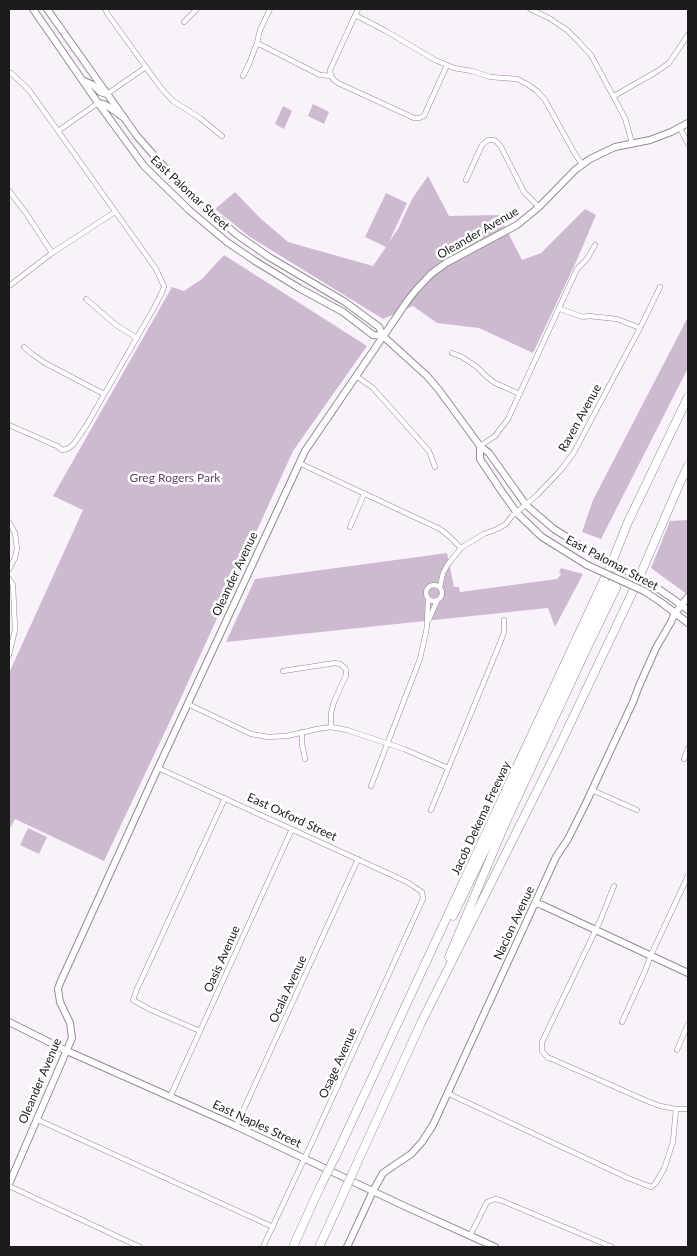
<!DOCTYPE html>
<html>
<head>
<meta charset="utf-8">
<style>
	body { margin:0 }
	#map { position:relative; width:697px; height:1256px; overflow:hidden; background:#f9f2fb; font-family:Lato,sans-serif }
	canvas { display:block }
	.frame { position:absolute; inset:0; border:10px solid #1c1a1d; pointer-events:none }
</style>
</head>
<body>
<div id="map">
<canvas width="697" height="1256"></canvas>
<div class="frame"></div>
</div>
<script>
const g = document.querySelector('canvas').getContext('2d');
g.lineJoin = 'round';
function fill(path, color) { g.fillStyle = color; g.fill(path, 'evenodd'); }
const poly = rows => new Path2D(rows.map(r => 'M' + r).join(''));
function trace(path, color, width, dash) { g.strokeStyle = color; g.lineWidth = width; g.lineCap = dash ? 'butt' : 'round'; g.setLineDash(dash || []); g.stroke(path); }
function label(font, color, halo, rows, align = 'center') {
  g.font = font + ' Lato,sans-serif'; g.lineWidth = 5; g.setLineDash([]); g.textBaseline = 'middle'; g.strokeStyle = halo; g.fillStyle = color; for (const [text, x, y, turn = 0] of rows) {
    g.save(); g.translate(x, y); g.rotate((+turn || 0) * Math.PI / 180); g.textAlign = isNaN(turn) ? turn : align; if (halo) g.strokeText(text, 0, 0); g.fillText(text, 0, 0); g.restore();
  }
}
const green = poly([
	[313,104,329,112,324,124,308,116],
	[283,106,292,111,284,129,275,124],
	[428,176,449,216,499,215,522,260,541,253,585,209,596,215,576,262,533,353,479,328,437,323,413,306,383,319,250,237,215,209,235,192,260,218,288,242,373,266,386,247,365,237,386,193,407,203,389,242,398,229,412,199],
	[224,255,367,346,293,451,179,702,104,861,15,819,9,830,9,673,83,510,53,496,172,287,184,291,202,279],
	[688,317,688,368,601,539,582,532,593,500],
	[688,520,688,595,651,568,670,521],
	[447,553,454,587,459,587,460,592,557,579,561,574,559,572,561,568,583,574,555,627,548,608,226,642,255,579],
	[28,828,47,837,39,854,20,845]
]);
const street = poly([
	[105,9,109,16,161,88,173,101,200,118,222,136],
	[530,9,549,18,567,30,579,42,591,55,625,118,632,143],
	[355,15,386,31,435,60,447,65,454,68,472,71,490,77,517,79,527,84,537,91,545,100,575,154,582,164],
	[184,22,197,9],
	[257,43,320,75,331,76,334,80,338,83,414,118,419,118,424,116,447,65],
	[9,73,11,73,29,90,156,269,164,286,163,290,154,308,86,426,73,445,67,449,62,450,57,446,9,425],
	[243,76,249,64,257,43,260,30,270,9],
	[331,76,330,70,358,9],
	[107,94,146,67],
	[614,96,656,72,669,63,688,35],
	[680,128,688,144],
	[58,131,98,103],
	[466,180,482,145,488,140,494,140,497,142,501,147,524,192,539,207],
	[9,191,26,213,52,253],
	[9,286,52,253,115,212],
	[86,299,116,325,137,338],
	[560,309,583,317,589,316,617,319,640,328],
	[24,347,32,354,45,363,104,394],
	[452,353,462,357,477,367,487,377,495,383,520,394],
	[356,376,373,388,429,451,435,467],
	[480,446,495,436,508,419,577,269,587,259,595,245],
	[299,463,440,529,450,537,461,548],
	[9,522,15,533,17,548,15,558,9,569],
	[350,527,364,494],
	[9,579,13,585,15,630,9,655],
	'426 593a8 8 0 1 1 16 0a8 8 0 1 1-16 0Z',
	[440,587,443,573,448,564,461,548,484,534,497,529,506,524,512,516,536,496,559,472,573,454,640,328,660,287],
	[429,619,437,601],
	[283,671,335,663,340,664,344,667,346,670,346,675,334,702,331,713,331,727],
	[188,704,251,734,268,737,287,736,317,729,331,727,347,730,404,749,448,768],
	[302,732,302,744,305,759],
	[684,759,688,748],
	[158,768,407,882,422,892,423,899,314,1138,263,1247],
	[371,786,420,659,427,627,428,599],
	[592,790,637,810],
	[431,810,500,643,504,632,504,620],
	[614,886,600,921,542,1042,542,1051,548,1058,552,1059,647,1101,660,1106,676,1109,688,1109],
	[622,1022,645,971,651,955,688,876],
	[200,1031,151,1010,133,1000,137,989,225,798],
	[677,1050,688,1024],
	[447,1093,628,1178,651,1187,655,1184,664,1169,673,1142,676,1109],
	[170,1097,292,829],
	[36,1119,273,1227],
	[236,1126,358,859],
	[9,1186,140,1247],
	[470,1236,487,1202,495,1199,500,1200,612,1247]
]);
const secondary = poly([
	[33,9,98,103,144,166,189,210,227,242,255,261,299,288,343,312,373,335,383,336],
	[47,9,137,136,179,184,236,234,269,257,345,302,379,327,383,336,427,376,439,390,480,446,489,453,526,505,554,529,595,555],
	[84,81,93,85,100,92,107,94],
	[98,103,106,105,123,117],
	[480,446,480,459,502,492,517,513,542,537,587,565],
	[650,583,673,599,688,610],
	[644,591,662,603,688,623],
	[535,903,542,905,688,973],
	[9,1022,67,1051,236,1126,402,1205,495,1247],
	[9,1184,72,1038,70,1023,60,1002,58,989,60,983,158,768,305,451,408,300,416,290,431,274,446,263,517,225,539,207,575,170,590,159,615,147,650,140,671,132,688,123],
	[347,1247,373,1191,383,1173,411,1154,422,1142,433,1125,556,857,568,839,586,803,633,702,639,686,656,648,671,622,675,613,688,597]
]);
const highway = poly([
	[453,916,499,821,609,585,615,582],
	[449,957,504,826,584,654,616,588,615,582,622,568],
	[338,1151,610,567,628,522,688,397],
	[358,1161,421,1023,559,747,635,587,679,485,688,466],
	[293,1247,320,1187],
	[319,1247,341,1199]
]);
const secondaryBridge = poly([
	[595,555,650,583],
	[587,565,644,591]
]);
const highwayBridge = poly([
	[320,1187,338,1151],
	[341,1199,358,1161]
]);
const streetNames = [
	["East Palomar Street",190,193,43],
	["Oleander Avenue",478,233,-30],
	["Raven Avenue",580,418,-61],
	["East Palomar Street",612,563,28],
	["Oleander Avenue",235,574,-65],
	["East Oxford Street",292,817,25],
	["Jacob Dekema Freeway",481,818,-65],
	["Nacion Avenue",514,923,-65],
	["Oasis Avenue",222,959,-66],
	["Ocala Avenue",288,989,-65],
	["Osage Avenue",338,1063,-66],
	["Oleander Avenue",40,1081,-67],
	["East Naples Street",257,1124,25]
];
const parkNames = [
	["Greg Rogers Park",175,478]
];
fill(green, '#cdbad1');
trace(street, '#928b93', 5.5);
trace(secondary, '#928b93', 8);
trace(highway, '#928b93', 9);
trace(street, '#fff', 4.5);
trace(secondary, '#fff', 6);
trace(highway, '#fff', 8);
trace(secondaryBridge, '#928b93', 8, []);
trace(highwayBridge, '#928b93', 9, []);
trace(secondaryBridge, '#fff', 6);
trace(highwayBridge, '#fff', 8);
label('12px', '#1c1a1d', '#fff', streetNames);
label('12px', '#624169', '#fff', parkNames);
</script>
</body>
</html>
